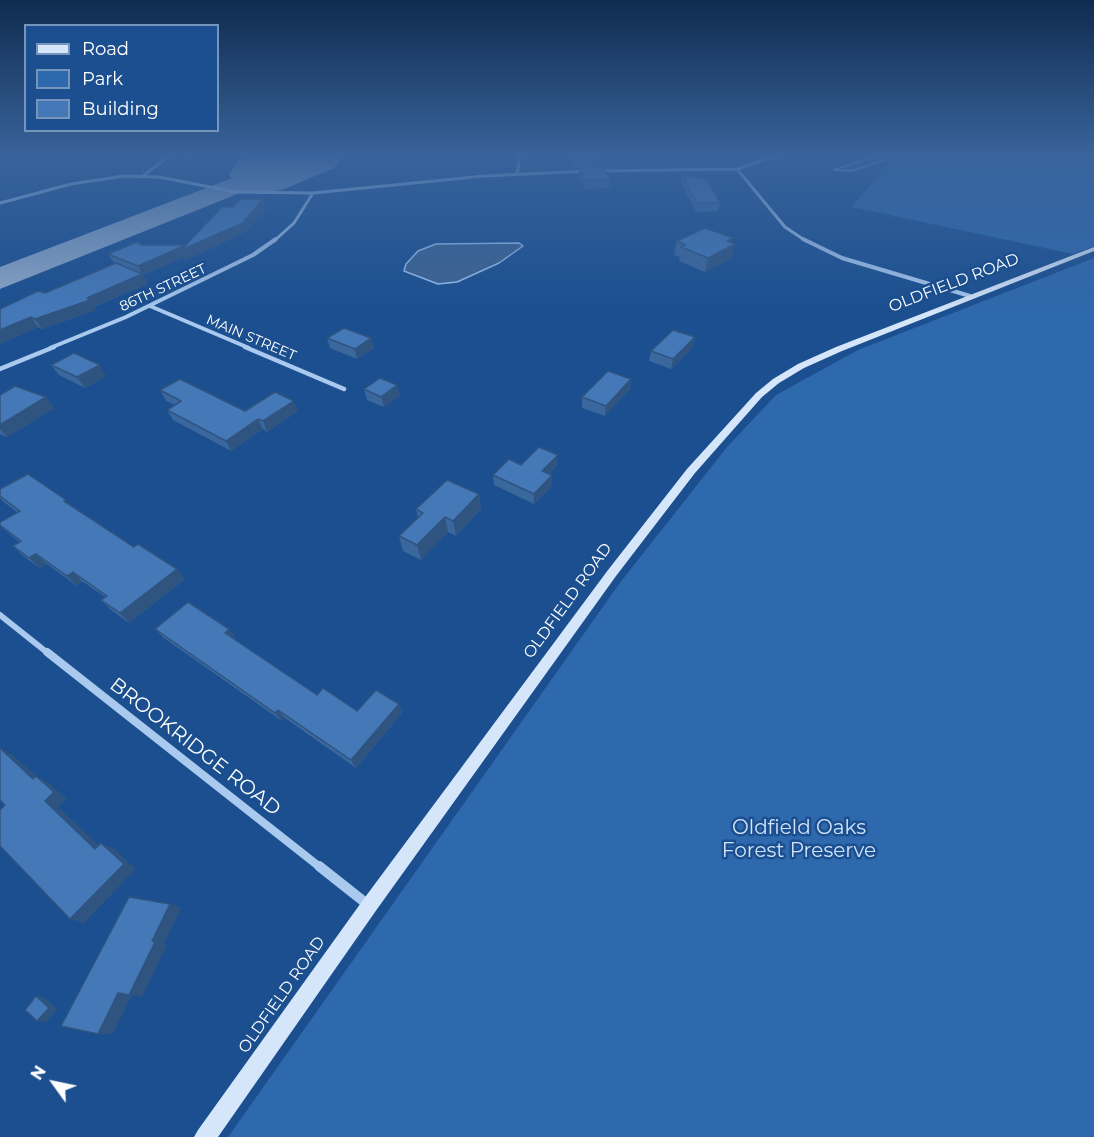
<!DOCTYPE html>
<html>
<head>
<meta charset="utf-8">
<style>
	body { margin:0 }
	#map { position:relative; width:1094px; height:1137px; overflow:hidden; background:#1b4f8f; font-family:Montserrat,sans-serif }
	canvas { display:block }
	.legend { position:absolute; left:24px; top:24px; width:195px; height:108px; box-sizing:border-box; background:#1b4f8f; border:2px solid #7695bc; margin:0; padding:8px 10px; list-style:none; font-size:18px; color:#fff }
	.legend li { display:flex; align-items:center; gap:12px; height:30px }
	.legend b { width:30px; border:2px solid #7695bc }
	.north { position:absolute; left:24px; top:1053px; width:60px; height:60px; -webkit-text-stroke:4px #1b4f8f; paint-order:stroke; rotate:303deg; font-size:16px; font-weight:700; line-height:24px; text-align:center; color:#fff }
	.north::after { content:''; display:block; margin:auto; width:21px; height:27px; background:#fff; clip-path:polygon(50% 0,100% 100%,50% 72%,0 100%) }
</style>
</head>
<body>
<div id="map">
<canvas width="1094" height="1137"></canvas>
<ul class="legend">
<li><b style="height:8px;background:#d6e6fa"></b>Road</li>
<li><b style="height:16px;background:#2e69ad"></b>Park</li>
<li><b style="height:16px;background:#4478b7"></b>Building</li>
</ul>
<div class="north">N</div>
</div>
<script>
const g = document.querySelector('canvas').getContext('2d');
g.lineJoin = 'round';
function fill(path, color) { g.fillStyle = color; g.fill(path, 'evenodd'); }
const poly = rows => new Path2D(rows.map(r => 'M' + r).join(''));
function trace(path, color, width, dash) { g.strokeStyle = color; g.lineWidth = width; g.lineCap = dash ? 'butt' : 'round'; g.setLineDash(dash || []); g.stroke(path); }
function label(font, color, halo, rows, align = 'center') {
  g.font = font + ' Montserrat,sans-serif'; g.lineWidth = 5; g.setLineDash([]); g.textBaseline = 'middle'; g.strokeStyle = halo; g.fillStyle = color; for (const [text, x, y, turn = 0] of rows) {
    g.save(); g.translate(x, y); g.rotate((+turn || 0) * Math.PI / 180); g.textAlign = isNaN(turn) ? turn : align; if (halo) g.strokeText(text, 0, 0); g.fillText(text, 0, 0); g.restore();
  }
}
const green = poly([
	[895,155,1094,155,1094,246,1073,254,852,207],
	[1094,258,1094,1137,228,1137,619,584,727,447,776,395,858,350]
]);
const water = poly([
	[879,155,895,155,888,159,852,171,833,170,879,155],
	[519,243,523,246,499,263,457,282,438,284,404,271,406,264,418,251,436,244,519,243]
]);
const taxiway = poly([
	[261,167,270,169,274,175,270,181,0,289,0,267,261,167]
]);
const runway = poly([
	[256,155,343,155,334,168,284,189,261,194,238,189,229,175,238,161,256,155]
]);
const streetFar5 = poly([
	[737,169,785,227,806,241],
	[598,171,737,169,779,155],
	[517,174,520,155],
	[144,175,171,155],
	[0,203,71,184,124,176,159,177,236,192,313,193,484,176,588,171],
	[274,241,294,223,313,193]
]);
const streetFar4 = poly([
	[803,239,842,258,970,296],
	[150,306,249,348],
	[50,348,126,317,253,255,276,239]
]);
const streetFar3 = poly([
	[245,347,344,389],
	[0,369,54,347]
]);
const streetFar2 = poly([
	[0,615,49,654]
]);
const streetFar1 = poly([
	[47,652,321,868]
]);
const street = poly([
	[319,866,367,904]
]);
const secondary = poly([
	[1094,247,1094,251,842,351,804,368,779,383,762,397,695,473,616,576,375,912,218,1137,194,1137,198,1130,363,900,608,570,687,469,756,393,773,379,798,364,836,347,1094,247]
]);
const wall = poly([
	[174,155,211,155,192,161],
	[568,155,592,155,599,160,599,168,610,179,609,188,585,189,579,176,579,169,575,169],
	[682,175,720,203,718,211,696,212,681,183],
	[263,199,266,208,246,232,185,260,184,257,143,275,147,284,94,307,96,310,42,329,38,327,0,344,0,309,45,293,115,264,114,263,108,254,142,245,186,245,233,207],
	[733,238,732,243,732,258,705,272,679,261,680,257,674,255,677,241],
	[327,338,371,338,374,348,357,359,330,348],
	[693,347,671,369,649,361,651,351],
	[51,365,106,376,85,388,59,375],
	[631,379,630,389,605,416,582,408,582,397],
	[397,385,400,395,384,407,367,400,364,389],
	[160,390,245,411,298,411,267,432,263,429,231,451,173,420,167,410,175,405,166,401],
	[0,395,54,408,7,437,0,434],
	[521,465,557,465,549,474,552,475,552,486,534,504,494,485,493,475],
	[0,489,72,506,134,547,177,569,185,579,129,623,111,610,101,600,105,597,82,581,77,586,47,564,40,568,23,556,13,546,19,542,0,526,17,512,5,503,0,498],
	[479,494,481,509,456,536,448,532,421,560,403,551,399,536,418,518,416,509],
	[155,629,229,629,236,639,235,640,317,695,357,711,399,704,402,713,356,768,285,718,282,721,164,638]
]);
const shadedWall = poly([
	[189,155,211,155,192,161],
	[263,199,266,208,246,232,185,260,184,257,143,275,147,284,94,307,96,310,42,329,35,319,142,274,138,266,186,245],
	[733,238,731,246,735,244,732,258,705,272,708,258,727,241],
	[31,317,38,327,0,344,0,330],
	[695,337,693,347,671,369,673,359],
	[371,338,374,348,357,359,355,349],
	[100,365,106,376,85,388,77,377],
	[631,379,630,389,605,416,606,406],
	[397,385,400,395,384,407,381,397],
	[46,397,54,408,7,437,0,429,0,425],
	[294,401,298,411,267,432,263,421],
	[258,419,263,429,231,451,226,441],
	[558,455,557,465,542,481,542,471],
	[552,475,552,486,534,504,534,494],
	[479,494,481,509,456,536,453,521],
	[445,517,448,532,421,560,417,545],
	[36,554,47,564,40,568,29,558],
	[177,569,185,579,129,623,120,613],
	[73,572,82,581,77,586,67,576],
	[229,629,236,639,232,642,225,633],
	[399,704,402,713,356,768,351,760],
	[278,710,285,718,282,721,275,713],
	[0,748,13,755,47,786,33,779],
	[36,776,49,783,67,799,58,807,108,854,95,849,45,801],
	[101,843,113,848,136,869,84,923,70,919],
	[170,904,181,908,164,944,167,945,142,997,132,995,113,1034,98,1034,118,993,152,941],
	[36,996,44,997,57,1009,46,1022,37,1021]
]);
const building = poly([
	[573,155,597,155,599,160,576,161,573,155],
	[603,167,610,179,586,180,579,168,603,167],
	[682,175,707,180,720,203,697,203,682,175],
	[241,199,263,199,243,223,181,250,222,207,233,207,241,199],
	[705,228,733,238,727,241,735,244,708,258,681,247,686,245,677,241,705,228],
	[137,242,142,245,186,245,138,266,108,254,137,242],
	[116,263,142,274,87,298,90,300,35,319,31,317,0,330,0,309,38,291,45,293,116,263],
	[344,328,371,338,355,349,327,338,344,328],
	[673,330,695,337,673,359,651,351,673,330],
	[74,353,100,365,77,377,51,365,74,353],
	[608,371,631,379,606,406,582,397,608,371],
	[380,378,397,385,381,397,364,389,380,378],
	[180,379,245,411,275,392,294,401,263,421,258,419,226,441,167,410,181,401,160,390,180,379],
	[15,386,46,397,0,425,0,395,15,386],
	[539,447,558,455,542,471,552,475,534,494,493,475,509,459,521,465,539,447],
	[28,474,66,500,64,501,134,547,138,544,177,569,120,613,101,600,107,596,73,572,67,576,36,554,29,558,13,546,21,541,0,525,0,522,20,511,0,496,0,489,28,474],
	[447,480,479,494,453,521,445,517,417,545,399,536,423,513,416,509,447,480],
	[188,602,229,629,225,633,317,695,323,688,357,711,376,690,399,704,351,760,278,710,275,713,155,629,188,602],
	[0,748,33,779,36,776,54,792,45,801,95,849,101,843,124,864,70,919,0,846,0,810,5,805,0,800,0,748],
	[129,897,170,904,152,941,155,942,129,995,118,993,98,1034,61,1026,129,897],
	[36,996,49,1008,37,1021,25,1010,36,996]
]);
const farStreetnames = [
	["86TH STREET",163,288,-25],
	["MAIN STREET",251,338,23]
];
const streetNames = [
	["OLDFIELD ROAD",954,283,-21],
	["OLDFIELD ROAD",568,601,-54],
	["OLDFIELD ROAD",282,995,-55]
];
const nearStreetnames = [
	["BROOKRIDGE ROAD",195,747,38]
];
const nearParknames = [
	["Oldfield Oaks",799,828],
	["Forest Preserve",799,851]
];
fill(green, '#2e69ad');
fill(water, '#3c6290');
trace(water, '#9cc4f0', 1.5);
fill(taxiway, '#8da7c7');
fill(runway, '#8da7c7');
trace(streetFar5, '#a9c9ee', 3);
trace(streetFar4, '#a9c9ee', 4);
trace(streetFar3, '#a9c9ee', 4.5);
trace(streetFar2, '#a9c9ee', 6);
trace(streetFar1, '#a9c9ee', 8);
trace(street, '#a9c9ee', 10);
fill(secondary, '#d6e6fa');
fill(wall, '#3a679d');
fill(shadedWall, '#305480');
fill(building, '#4478b7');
trace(building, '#305480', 1.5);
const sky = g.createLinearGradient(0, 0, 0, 314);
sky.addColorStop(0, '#0f2b4f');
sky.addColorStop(0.49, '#39639b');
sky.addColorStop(1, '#39639b00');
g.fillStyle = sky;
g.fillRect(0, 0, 1094, 314);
label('14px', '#fff', '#1b4f8f', farStreetnames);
label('16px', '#fff', '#1b4f8f', streetNames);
label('20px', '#fff', '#1b4f8f', nearStreetnames);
label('20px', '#cfe3fa', '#1b4f8f', nearParknames);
</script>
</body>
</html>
